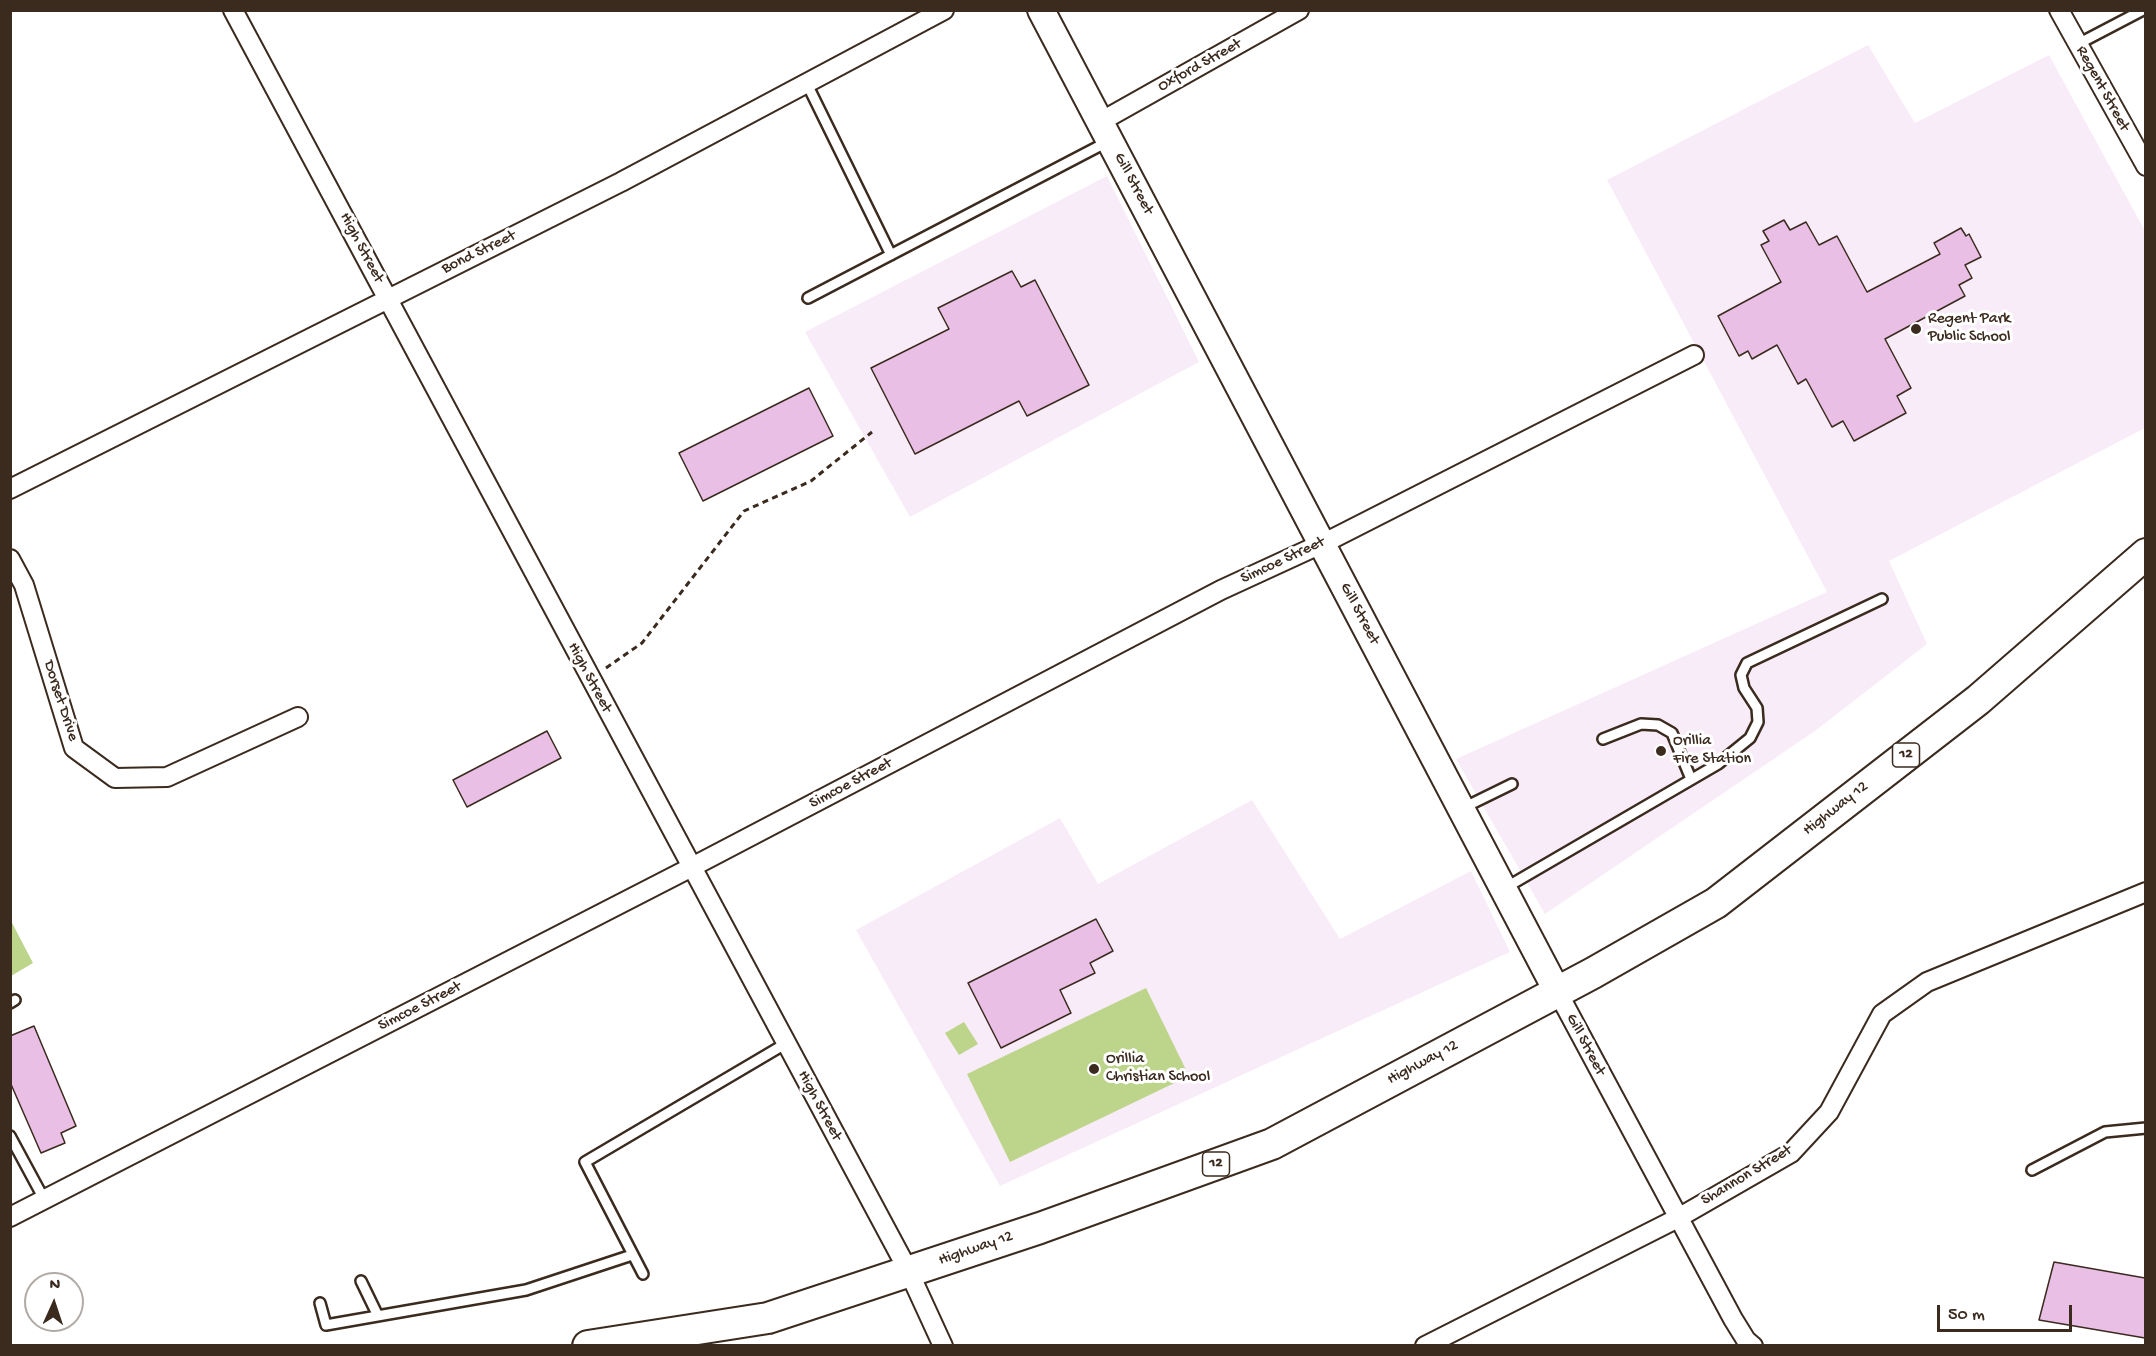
<!DOCTYPE html>
<html>
<head>
<meta charset="utf-8">
<style>
	body { margin:0 }
	#map { position:relative; width:2156px; height:1356px; overflow:hidden; background:#fff; font-family:"Gochi Hand",sans-serif }
	canvas { display:block }
	.frame { position:absolute; inset:0; border:12px solid #3b2a1e; pointer-events:none }
	.north { position:absolute; left:24px; top:1272px; width:60px; height:60px; box-sizing:border-box; background:#fff; border:2px solid #b1aaa5; border-radius:50%; rotate:3deg; font-size:16px; font-weight:700; line-height:24px; text-align:center; color:#3b2a1e }
	.north::after { content:''; display:block; margin:auto; width:21px; height:27px; background:#3b2a1e; clip-path:polygon(50% 0,100% 100%,50% 72%,0 100%) }
	.scale { position:absolute; left:1937px; top:1305px; width:135px; height:27px; box-sizing:border-box; border:3px solid #3b2a1e; border-top:0; padding-left:8px; font-size:18px; line-height:21px; white-space:nowrap; color:#3b2a1e; -webkit-text-stroke:4px #fff; paint-order:stroke }
</style>
</head>
<body>
<div id="map">
<canvas width="2156" height="1356"></canvas>
<div class="frame"></div>
<div class="north">N</div>
<div class="scale">50 m</div>
</div>
<script>
const g = document.querySelector('canvas').getContext('2d');
g.lineJoin = 'round';
function fill(path, color) { g.fillStyle = color; g.fill(path, 'evenodd'); }
const poly = rows => new Path2D(rows.map(r => 'M' + r).join(''));
function trace(path, color, width, dash) { g.strokeStyle = color; g.lineWidth = width; g.lineCap = dash ? 'butt' : 'round'; g.setLineDash(dash || []); g.stroke(path); }
function label(font, color, halo, rows, align = 'center') {
  g.font = font + ' "Gochi Hand",sans-serif'; g.lineWidth = 6; g.setLineDash([]); g.textBaseline = 'middle'; g.strokeStyle = halo; g.fillStyle = color; for (const [text, x, y, turn = 0] of rows) {
    g.save(); g.translate(x, y); g.rotate((+turn || 0) * Math.PI / 180); g.textAlign = isNaN(turn) ? turn : align; if (halo) g.strokeText(text, 0, 0); g.fillText(text, 0, 0); g.restore();
  }
}
const built = poly([
	[1868,45,1915,123,2049,55,2145,231,2145,428,1889,561,1927,644,1815,731,1545,914,1456,759,1827,592,1607,180],
	[1107,176,1199,362,910,517,805,332],
	[1252,800,1340,939,1471,871,1510,952,1000,1186,856,930,1060,818,1098,884]
]);
const green = poly([
	[10,919,33,963,11,976,10,976],
	[1146,988,1189,1076,1010,1162,967,1074],
	[964,1022,978,1044,959,1055,945,1033]
]);
const building = poly([
	[1784,220,1790,230,1806,222,1819,245,1837,236,1867,292,1940,254,1934,243,1961,228,1966,236,1969,234,1981,257,1965,265,1972,278,1959,285,1965,296,1885,339,1911,388,1897,396,1906,413,1854,441,1843,421,1832,427,1806,379,1798,384,1777,345,1752,359,1748,351,1739,356,1718,316,1781,282,1761,245,1769,241,1763,231,1784,220],
	[1012,271,1021,287,1035,280,1089,385,1027,416,1019,401,915,454,871,368,949,329,938,308,1012,271],
	[809,388,833,436,703,501,679,453,809,388],
	[547,731,561,758,467,807,453,780,547,731],
	[1096,919,1113,951,1090,963,1095,973,1060,990,1071,1013,1001,1048,968,983,1096,919],
	[34,1026,76,1126,61,1133,65,1143,41,1153,10,1082,10,1036,34,1026],
	[2054,1262,2145,1278,2145,1338,2039,1320,2054,1262]
]);
const path = poly([
	[606,668,642,643,744,511,811,481,872,432]
]);
const service = poly([
	[2078,44,2143,10],
	[807,84,891,255],
	[808,298,1109,141],
	[1603,739,1641,724,1658,725,1672,733,1691,779],
	[1463,808,1512,784],
	[1505,888,1718,764,1750,738,1758,722,1757,708,1744,688,1741,675,1747,663,1882,599],
	[10,1003,15,1000],
	[10,1136,44,1199],
	[2032,1170,2105,1132,2146,1128],
	[643,1274,585,1162,785,1044],
	[361,1281,378,1316],
	[320,1303,326,1325,526,1290,632,1255]
]);
const minor = poly([
	[233,10,909,1272,943,1346],
	[2059,10,2146,166],
	[1100,122,1299,10],
	[10,489,621,182,944,10],
	[10,559,24,585,74,748,115,778,167,777,298,717],
	[1557,991,1733,1319,1746,1340,1753,1346],
	[10,1217,690,868,1221,590,1334,538,1694,355],
	[1425,1346,1678,1218,1791,1153,1829,1112,1882,1014,1927,982,2146,892]
]);
const secondary = poly([
	[1041,10,1557,991]
]);
const trunk = poly([
	[588,1346,768,1318,1040,1228,1272,1144,1593,973,1716,903,1978,700,2146,554]
]);
const markers = [
	[1916,329,6,"#3b2a1e"],
	[1661,751,6,"#3b2a1e"],
	[1094,1069,6,"#3b2a1e"]
];
const shields = [
	[1906,755,27],
	[1216,1164,27]
];
const shieldNames = [
	["12",1906,755],
	["12",1216,1164]
];
const streetNames = [
	["Oxford Street",1200,66,-29],
	["Regent Street",2102,89,61],
	["Gill Street",1133,184,62],
	["High Street",361,248,62],
	["Bond Street",479,253,-26],
	["Simcoe Street",1283,561,-25],
	["Gill Street",1359,614,62],
	["High Street",589,678,62],
	["Dorset Drive",60,701,72],
	["Simcoe Street",851,784,-28],
	["Highway 12",1836,809,-38],
	["Simcoe Street",420,1007,-27],
	["Gill Street",1585,1045,62],
	["Highway 12",1423,1063,-28],
	["High Street",819,1106,62],
	["Shannon Street",1747,1176,-31],
	["Highway 12",976,1249,-19]
];
const poiNames = [
	["Regent Park",1928,320],
	["Public School",1928,338],
	["Orillia",1673,742],
	["Fire Station",1673,760],
	["Orillia",1106,1060],
	["Christian School",1106,1078]
];
fill(built, '#f8ecf8');
fill(green, '#bdd58b');
fill(building, '#e9bfe6');
trace(building, '#3b2a1e', 1.5);
trace(service, '#3b2a1e', 14);
trace(minor, '#3b2a1e', 22);
trace(secondary, '#3b2a1e', 30);
trace(trunk, '#3b2a1e', 34);
trace(path, '#3b2a1e', 3, [6, 4.5]);
trace(service, '#fff', 9);
trace(minor, '#fff', 18);
trace(secondary, '#fff', 26);
trace(trunk, '#fff', 30);
for (const [x, y, r, color] of markers) { const dot = new Path2D(); dot.arc(x, y, r, 0, 2 * Math.PI); g.fillStyle = color; g.fill(dot); trace(dot, '#fff', 2); }
for (const [x, y, w] of shields) { const box = new Path2D(); box.roundRect(x - w / 2, y - 12, w, 24, 4.5); g.fillStyle = '#fff'; g.fill(box); trace(box, '#3b2a1e', 1.5); }
label('bold 15px', '#3b2a1e', null, shieldNames);
label('16px', '#3b2a1e', '#fff', streetNames);
label('16px', '#3b2a1e', '#fff', poiNames, 'left');
</script>
</body>
</html>
